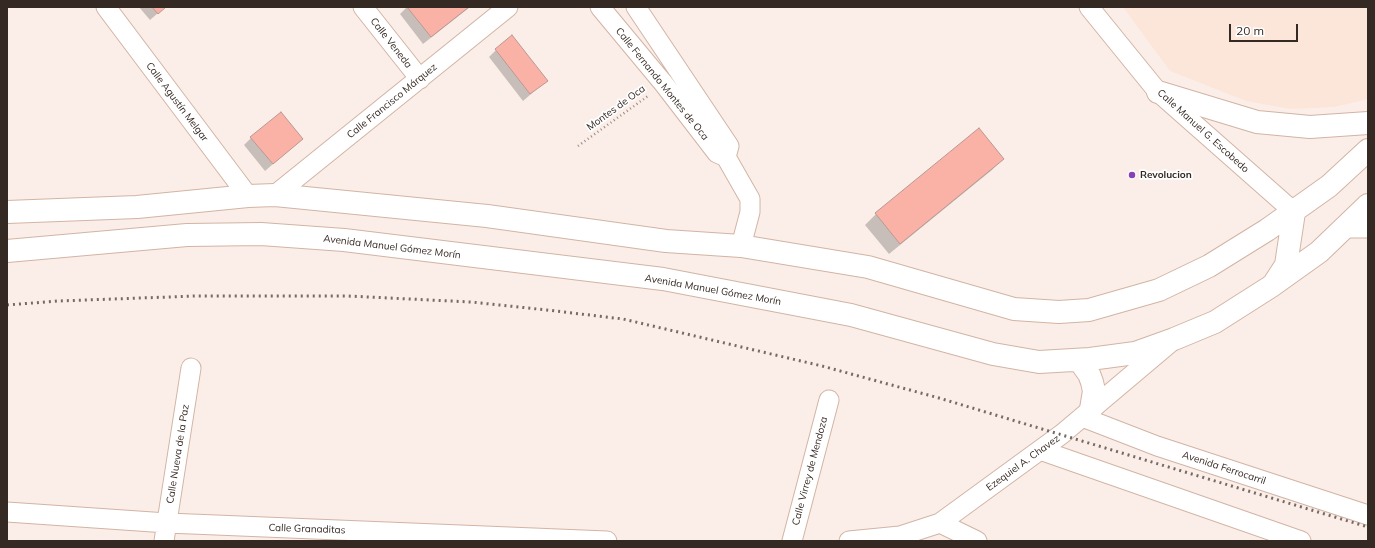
<!DOCTYPE html>
<html>
<head>
<meta charset="utf-8">
<style>
	body { margin:0 }
	#map { position:relative; width:1375px; height:548px; overflow:hidden; background:#fbeee8; font-family:Mulish,sans-serif }
	canvas { display:block }
	.frame { position:absolute; inset:0; border:8px solid #352923; pointer-events:none }
	.scale { position:absolute; left:1229px; top:24px; width:69px; height:18px; box-sizing:border-box; border:2px solid #352923; border-top:0; padding-left:5px; font-size:12px; line-height:14px; white-space:nowrap; color:#352923; -webkit-text-stroke:3px #fff; paint-order:stroke }
</style>
</head>
<body>
<div id="map">
<canvas width="1375" height="548"></canvas>
<div class="frame"></div>
<div class="scale">20 m</div>
</div>
<script>
const g = document.querySelector('canvas').getContext('2d');
g.lineJoin = 'round';
function fill(path, color) { g.fillStyle = color; g.fill(path, 'evenodd'); }
const poly = rows => new Path2D(rows.map(r => 'M' + r).join(''));
function trace(path, color, width, dash) { g.strokeStyle = color; g.lineWidth = width; g.lineCap = dash ? 'butt' : 'round'; g.setLineDash(dash || []); g.stroke(path); }
function label(font, color, halo, rows, align = 'center') {
  g.font = font + ' Mulish,sans-serif'; g.lineWidth = 3.5; g.setLineDash([]); g.textBaseline = 'middle'; g.strokeStyle = halo; g.fillStyle = color; for (const [text, x, y, turn = 0] of rows) {
    g.save(); g.translate(x, y); g.rotate((+turn || 0) * Math.PI / 180); g.textAlign = isNaN(turn) ? turn : align; if (halo) g.strokeText(text, 0, 0); g.fillText(text, 0, 0); g.restore();
  }
}
const built = poly([
	[1123,7,1368,7,1368,98,1364,100,1334,107,1291,109,1246,101,1170,71]
]);
const shadow = poly([
	[139,7,165,7,150,20],
	[407,7,470,7,423,44,400,14],
	[496,50,546,81,523,101,489,57],
	[251,138,294,146,265,171,244,145],
	[1002,159,992,170,889,254,865,225,876,214]
]);
const building = poly([
	[152,7,166,7,158,14,152,7],
	[407,7,469,7,431,37,407,7],
	[512,35,548,81,530,94,495,49,512,35],
	[281,112,303,139,273,164,250,137,281,112],
	[979,128,1004,159,900,244,875,213,979,128]
]);
const path = poly([
	[578,146,648,96]
]);
const minor = poly([
	[106,7,248,196],
	[363,7,420,79],
	[600,7,664,84,717,153,726,157,750,199,750,212,741,246],
	[636,7,729,146,726,157],
	[1089,7,1158,92,1294,212],
	[275,195,508,7],
	[1344,228,1368,228],
	[1082,417,1157,446,1368,515],
	[1040,450,1301,541],
	[7,512,167,523,607,541],
	[940,523,977,541],
	[164,541,191,368],
	[792,541,829,400],
	[849,541,900,536,940,523,1062,434,1171,342]
]);
const primary = poly([
	[1158,92,1257,122,1310,127,1368,123],
	[7,212,137,207,248,196,275,195,487,216,666,241,741,246,868,267,1014,309,1059,312,1089,310,1159,290,1209,266,1267,230,1329,186,1368,150],
	[7,251,187,235,261,234,344,240,663,279,851,315,993,354,1039,362,1090,359,1135,353,1174,339,1215,322,1270,287,1319,252,1368,205],
	[1275,282,1286,265,1294,212],
	[1079,360,1089,374,1092,382,1094,391,1091,409]
]);
const rail = poly([
	[7,305,58,301,196,296,348,296,471,302,547,310,623,319,822,366,939,398,1368,527]
]);
const markers = [
	[1132,175,4,"#8741b5"]
];
const streetNames = [
	["Calle Veneda",391,43,52],
	["Calle Fernando Montes de Oca",662,84,51],
	["Calle Francisco Márquez",392,101,-39],
	["Calle Agustín Melgar",177,102,53],
	["Montes de Oca",616,108,-36],
	["Calle Manuel G. Escobedo",1203,131,42],
	["Avenida Manuel Gómez Morín",392,247,7],
	["Avenida Manuel Gómez Morín",713,290,10],
	["Calle Nueva de la Paz",178,454,-81],
	["Ezequiel A. Chavez",1023,463,-36],
	["Avenida Ferrocarril",1224,468,18],
	["Calle Virrey de Mendoza",810,471,-75],
	["Calle Granaditas",307,529,2]
];
const poiNames = [
	["Revolucion",1140,175]
];
fill(built, '#fce5d9');
fill(shadow, '#0003');
fill(building, '#fbb2a6');
trace(building, '#b99792', 1);
trace(minor, '#d2b4a4', 21);
trace(primary, '#d2b4a4', 24);
trace(path, '#988c86', 2.5, [1, 3]);
trace(minor, '#fff', 19);
trace(primary, '#fff', 22);
trace(rail, '#766a64', 3, [2, 4]);
for (const [x, y, r, color] of markers) { const dot = new Path2D(); dot.arc(x, y, r, 0, 2 * Math.PI); g.fillStyle = color; g.fill(dot); trace(dot, '#fff', 1.5); }
label('10px', '#352923', '#fff', streetNames);
label('bold 10px', '#352923', '#fff', poiNames, 'left');
</script>
</body>
</html>
